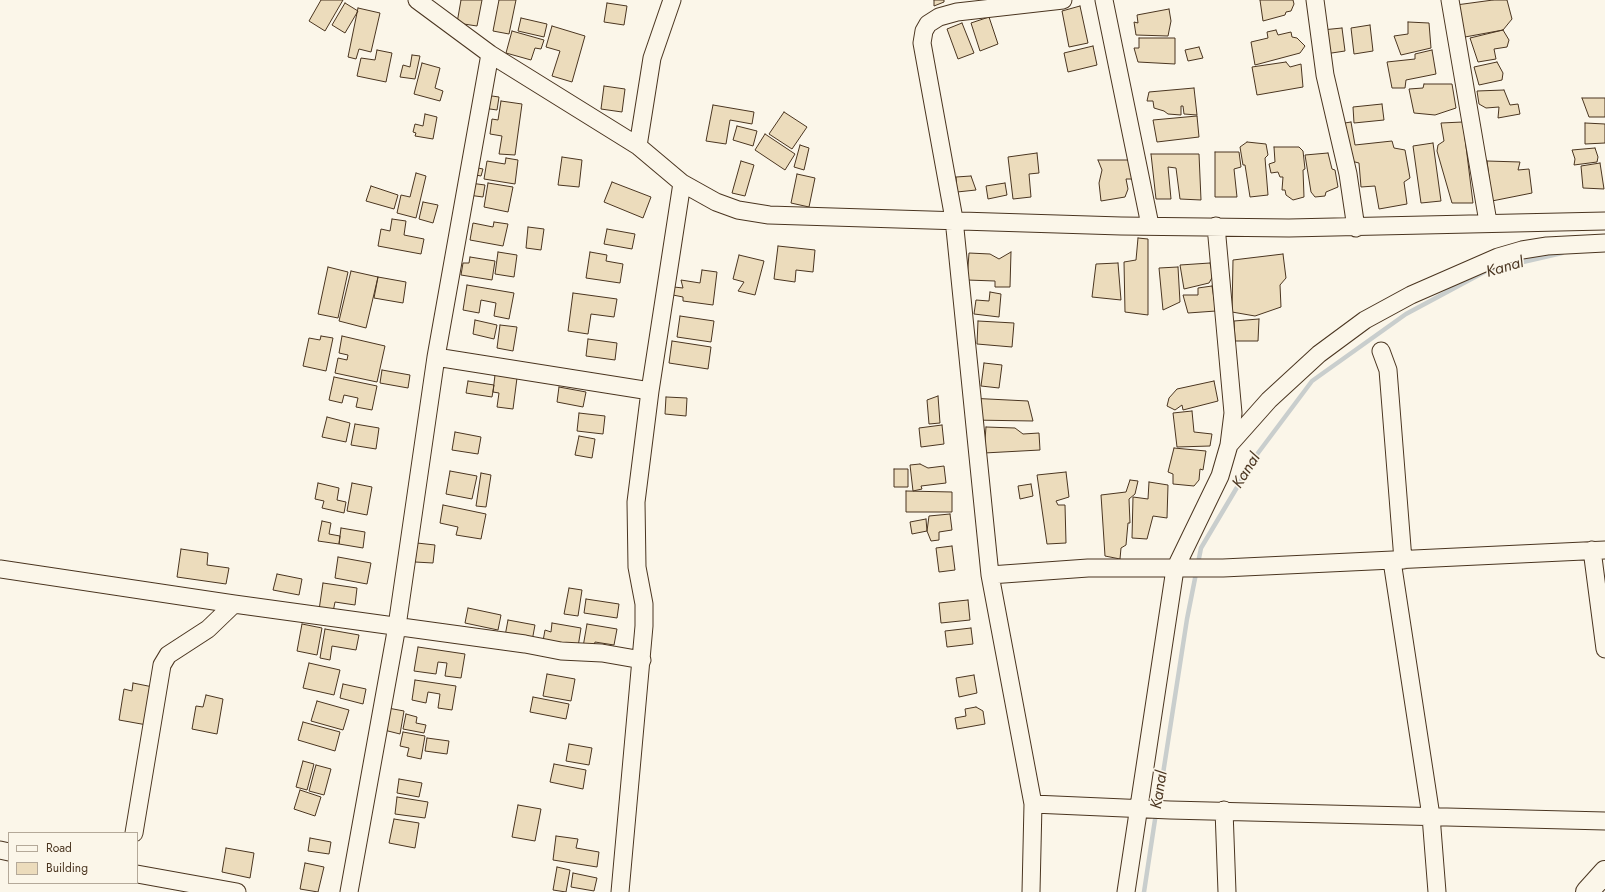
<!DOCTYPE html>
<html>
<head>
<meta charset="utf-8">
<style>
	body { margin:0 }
	#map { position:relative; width:1605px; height:892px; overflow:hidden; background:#fbf6e9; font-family:Jost,sans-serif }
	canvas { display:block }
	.legend { position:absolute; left:8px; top:832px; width:130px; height:52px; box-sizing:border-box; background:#fbf6e9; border:1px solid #b4a999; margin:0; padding:5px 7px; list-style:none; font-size:12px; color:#4a3520 }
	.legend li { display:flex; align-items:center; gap:8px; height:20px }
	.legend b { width:20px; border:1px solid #b4a999 }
</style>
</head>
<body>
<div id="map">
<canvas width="1605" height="892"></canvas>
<ul class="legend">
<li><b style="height:5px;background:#fbf6e9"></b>Road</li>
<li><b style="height:11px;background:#ecdcbc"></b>Building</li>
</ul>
</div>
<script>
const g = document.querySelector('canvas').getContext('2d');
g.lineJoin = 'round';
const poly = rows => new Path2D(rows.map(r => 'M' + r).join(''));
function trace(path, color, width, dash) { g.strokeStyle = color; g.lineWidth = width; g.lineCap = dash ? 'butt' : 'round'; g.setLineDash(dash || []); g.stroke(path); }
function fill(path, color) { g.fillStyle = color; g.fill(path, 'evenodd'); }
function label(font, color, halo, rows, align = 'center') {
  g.font = font + ' Jost,sans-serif'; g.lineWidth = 3; g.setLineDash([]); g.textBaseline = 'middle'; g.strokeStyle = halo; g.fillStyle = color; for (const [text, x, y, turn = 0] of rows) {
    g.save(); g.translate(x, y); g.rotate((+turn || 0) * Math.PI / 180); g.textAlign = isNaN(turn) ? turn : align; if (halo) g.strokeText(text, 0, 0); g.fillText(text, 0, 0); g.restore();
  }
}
const stream = poly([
	[1158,806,1187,619,1201,548,1255,457,1312,381,1406,314,1488,270,1562,253],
	[1144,892,1156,813]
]);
const building = poly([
	[321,0,343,0,325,31,309,21,321,0],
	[461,0,482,0,477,26,457,23,461,0],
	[499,0,516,0,509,34,493,31,499,0],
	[934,0,944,0,944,2,934,6,934,0],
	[1260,0,1293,0,1294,4,1291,11,1286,12,1285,15,1263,21,1260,0],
	[1493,0,1507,0,1512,19,1503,30,1465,37,1456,5,1493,0],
	[345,3,358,11,345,33,332,25,345,3],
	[607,3,627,6,624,25,604,22,607,3],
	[1080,6,1088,43,1069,47,1062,11,1080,6],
	[358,8,380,13,371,52,359,49,356,59,348,57,358,8],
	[1169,9,1171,21,1168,36,1136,35,1134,22,1138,23,1137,15,1169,9],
	[989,17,998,44,980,51,971,23,989,17],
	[521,18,547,24,544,37,518,31,521,18],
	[1408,22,1429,23,1431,48,1401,55,1394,36,1408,34,1408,22],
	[962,23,974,53,958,59,947,29,962,23],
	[1370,25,1373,51,1354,54,1351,28,1370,25],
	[552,26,585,36,572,82,552,76,560,51,546,47,552,26],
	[1342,28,1345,51,1325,54,1322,30,1342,28],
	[1276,30,1278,35,1291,32,1292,37,1297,38,1305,46,1300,53,1255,65,1251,42,1268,38,1267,32,1276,30],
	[1503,30,1509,40,1507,47,1494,49,1496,59,1478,62,1470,38,1503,30],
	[512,31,544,40,541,49,535,48,531,60,506,53,512,31],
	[1139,38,1175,38,1175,64,1138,62,1134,48,1139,48,1139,38],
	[1093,46,1097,65,1068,72,1064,53,1093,46],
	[1199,47,1203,58,1188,61,1185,50,1199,47],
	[377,50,392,53,386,82,357,76,361,58,375,60,377,50],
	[1432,50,1436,74,1406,80,1405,88,1392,88,1387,62,1415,59,1415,54,1432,50],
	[412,55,420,56,415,79,400,77,403,65,410,67,412,55],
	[1286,62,1290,67,1301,64,1303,87,1257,95,1252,67,1286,62],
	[1497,62,1503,73,1502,80,1479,85,1474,67,1497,62],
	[422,63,440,68,435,88,443,91,440,101,414,94,422,63],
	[1424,84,1452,84,1456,108,1435,115,1414,113,1409,89,1423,88,1424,84],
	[604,86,625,89,622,112,601,109,604,86],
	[1194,88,1197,115,1184,114,1183,106,1181,106,1181,115,1168,114,1164,111,1154,108,1153,101,1147,101,1149,92,1194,88],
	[1504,90,1510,105,1518,104,1520,114,1498,118,1499,107,1486,108,1479,104,1477,91,1504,90],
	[485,95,499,97,497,110,483,108,485,95],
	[1582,98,1605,98,1605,117,1589,117,1582,98],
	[501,101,522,104,515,155,499,154,502,136,490,134,492,119,498,120,501,101],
	[1382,104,1384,120,1354,123,1353,107,1382,104],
	[713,105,754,112,752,124,730,120,726,144,706,141,713,105],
	[784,112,807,127,792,149,769,134,784,112],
	[425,114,437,117,433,139,415,136,416,133,413,132,415,124,423,126,425,114],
	[1197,116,1199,137,1157,142,1153,120,1197,116],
	[1351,122,1355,145,1392,141,1394,148,1405,150,1410,178,1404,182,1407,204,1379,209,1375,186,1361,187,1359,163,1347,160,1339,124,1351,122],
	[1463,122,1473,203,1452,203,1437,151,1438,145,1444,141,1441,123,1463,122],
	[1585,123,1605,124,1605,143,1585,144,1585,123],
	[737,126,757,131,753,146,733,140,737,126],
	[765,134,795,154,785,170,755,150,765,134],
	[1247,142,1266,144,1268,155,1265,158,1268,195,1250,197,1245,165,1243,165,1240,147,1247,142],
	[1433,143,1441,201,1421,203,1413,146,1433,143],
	[800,145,809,148,804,170,794,167,800,145],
	[1274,147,1299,147,1303,151,1305,169,1303,170,1304,197,1293,200,1286,195,1285,190,1282,190,1283,177,1280,177,1278,172,1271,173,1269,164,1275,162,1274,147],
	[1595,148,1598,157,1597,162,1574,165,1575,159,1572,150,1595,148],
	[1215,152,1239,152,1241,167,1234,169,1237,197,1215,197,1215,152],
	[1037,153,1039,173,1029,174,1031,197,1013,199,1008,157,1037,153],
	[1328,153,1332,169,1335,170,1338,187,1326,192,1325,196,1315,197,1311,192,1305,155,1328,153],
	[1151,154,1199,154,1201,200,1180,199,1176,168,1168,167,1171,199,1156,199,1151,154],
	[562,157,582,160,579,187,558,185,562,157],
	[506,158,518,160,515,184,484,179,487,161,505,164,506,158],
	[1098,160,1132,160,1132,179,1126,179,1128,189,1125,197,1101,201,1099,183,1102,170,1098,160],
	[741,161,754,165,745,196,732,193,741,161],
	[1487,161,1520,162,1518,170,1529,169,1532,193,1492,201,1487,161],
	[1600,163,1604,189,1583,188,1581,166,1600,163],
	[473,167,483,169,481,176,471,174,473,167],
	[416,173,426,176,416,218,397,213,401,195,410,197,416,173],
	[797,174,815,178,809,207,791,203,797,174],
	[971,176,976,190,957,192,956,177,971,176],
	[612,182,651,197,643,218,604,202,612,182],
	[470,183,485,185,483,197,468,195,470,183],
	[488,183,513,187,508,212,484,207,488,183],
	[1005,183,1007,195,988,199,986,186,1005,183],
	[371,186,398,195,394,209,366,201,371,186],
	[423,202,438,205,433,223,419,219,423,202],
	[392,219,406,221,404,235,424,239,421,254,378,246,381,229,390,231,392,219],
	[494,222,508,224,503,246,470,240,473,223,493,227,494,222],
	[528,227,544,229,541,250,526,248,528,227],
	[607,229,635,234,632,249,604,244,607,229],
	[1138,238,1148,239,1148,315,1125,312,1124,262,1136,260,1138,238],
	[778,246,815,250,813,272,796,270,795,282,774,279,778,246],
	[498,252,517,255,514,277,495,274,498,252],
	[590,252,607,255,606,261,623,264,620,283,586,278,590,252],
	[1011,252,1010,287,995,287,995,281,967,280,969,253,990,254,999,259,1011,252],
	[1283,254,1286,278,1280,285,1281,307,1255,316,1232,312,1233,260,1283,254],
	[739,255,764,261,755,295,738,291,744,282,733,279,739,255],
	[470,257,495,261,492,280,461,275,463,263,469,263,470,257],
	[1118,263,1121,300,1092,297,1096,264,1118,263],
	[1210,263,1213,276,1209,283,1184,289,1180,265,1210,263],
	[328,267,348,272,338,318,318,314,328,267],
	[1178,267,1180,302,1163,310,1159,268,1178,267],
	[702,270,717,272,713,305,683,301,683,297,673,295,674,287,683,288,681,280,700,283,702,270],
	[351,271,378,277,366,328,339,321,351,271],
	[378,277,406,282,403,303,374,298,378,277],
	[467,285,514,293,509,319,494,316,496,303,481,300,479,313,463,310,467,285],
	[1212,286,1216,311,1188,313,1183,295,1198,295,1198,288,1212,286],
	[990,292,1001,294,999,317,974,314,976,300,989,301,990,292],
	[573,293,617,299,614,317,591,314,588,334,568,331,573,293],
	[680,316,714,321,711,342,677,337,680,316],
	[1259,319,1258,341,1235,341,1234,321,1259,319],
	[475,320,497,325,494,339,473,334,475,320],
	[978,321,1014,323,1012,347,977,344,978,321],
	[500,325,517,327,513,351,497,348,500,325],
	[321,336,333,338,326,371,303,366,309,338,320,340,321,336],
	[342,336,385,346,377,382,335,373,338,358,347,360,348,355,339,353,342,336],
	[588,339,617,343,615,360,586,356,588,339],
	[672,341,711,347,708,369,669,363,672,341],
	[984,363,1002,365,999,388,981,386,984,363],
	[382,370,410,375,408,388,380,383,382,370],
	[495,375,517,378,513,409,497,407,499,393,493,392,495,375],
	[334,377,377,386,372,410,356,407,358,398,344,395,342,403,329,400,334,377],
	[468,381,494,385,492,397,466,393,468,381],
	[1214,381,1218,401,1183,410,1182,405,1175,410,1167,406,1169,398,1177,389,1214,381],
	[559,387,586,392,583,407,557,402,559,387],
	[938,396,940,423,929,424,927,400,938,396],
	[666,397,687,398,686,416,665,414,666,397],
	[968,398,1028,401,1033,421,971,420,968,398],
	[1192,411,1194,432,1212,434,1210,446,1177,447,1173,413,1192,411],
	[579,413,605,416,603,434,577,431,579,413],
	[327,417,350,423,346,442,322,437,327,417],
	[355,424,379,428,376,449,351,445,355,424],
	[942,425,944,444,921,447,919,428,942,425],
	[986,427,1015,428,1023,434,1039,433,1040,450,984,453,986,427],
	[455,432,481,437,478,454,452,450,455,432],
	[579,436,595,439,592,458,575,455,579,436],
	[1174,448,1206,451,1203,470,1200,469,1199,480,1194,486,1173,484,1173,474,1168,472,1174,448],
	[920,464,928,468,944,466,946,483,921,486,922,489,913,491,910,465,920,464],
	[894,469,908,469,908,487,894,487,894,469],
	[450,471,477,476,472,499,446,494,450,471],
	[1066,472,1069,497,1056,501,1058,505,1065,505,1066,543,1047,544,1037,475,1066,472],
	[481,473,491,475,486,507,476,506,481,473],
	[1130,480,1138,481,1135,494,1129,499,1130,523,1128,523,1126,545,1121,548,1120,559,1105,556,1101,495,1126,492,1130,480],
	[1149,482,1168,485,1167,518,1153,516,1147,539,1132,538,1133,497,1148,499,1149,482],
	[318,483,339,488,337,500,346,502,344,513,322,508,324,501,315,499,318,483],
	[352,483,372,487,367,515,347,511,352,483],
	[1031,484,1033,496,1020,499,1018,486,1031,484],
	[906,491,952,492,952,512,906,512,906,491],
	[443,505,486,514,481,539,456,535,458,527,440,523,443,505],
	[950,514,952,530,939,532,939,540,931,541,927,531,929,516,950,514],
	[926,519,927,531,912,534,910,522,926,519],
	[322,521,331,523,329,534,340,536,339,544,318,541,322,521],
	[341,528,365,532,363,548,339,544,341,528],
	[417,543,435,545,433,563,415,562,417,543],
	[952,546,955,570,939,572,936,548,952,546],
	[181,549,208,553,207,565,229,568,226,584,177,577,181,549],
	[338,557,371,563,367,584,335,578,338,557],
	[277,574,302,579,299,595,273,590,277,574],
	[323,583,357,588,355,605,335,602,333,612,319,610,323,583],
	[569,588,582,590,578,616,564,614,569,588],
	[586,599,619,604,617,618,584,613,586,599],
	[968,600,970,620,941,623,939,603,968,600],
	[468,608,501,615,498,630,465,623,468,608],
	[508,620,535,625,532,641,505,636,508,620],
	[552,623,581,628,578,647,543,641,545,630,551,632,552,623],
	[302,624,322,628,317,655,297,651,302,624],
	[587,624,617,629,614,645,595,642,593,649,583,647,587,624],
	[971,628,973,644,947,647,945,631,971,628],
	[325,629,359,635,356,650,332,646,330,660,320,658,325,629],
	[418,647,465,654,461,678,445,676,447,663,438,662,436,674,414,671,418,647],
	[309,663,340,670,334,695,303,688,309,663],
	[547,674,575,679,571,701,543,696,547,674],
	[974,675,977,693,959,697,956,678,974,675],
	[415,680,456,686,452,710,438,708,440,694,428,692,426,703,412,700,415,680],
	[133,683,153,687,147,725,119,720,124,689,132,691,133,683],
	[343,684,366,689,363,704,340,698,343,684],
	[206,695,223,699,217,734,192,729,196,706,203,707,206,695],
	[533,697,569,704,566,719,530,712,533,697],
	[317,701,349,710,343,730,311,721,317,701],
	[976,707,983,711,985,724,957,729,955,718,966,716,965,709,976,707],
	[388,708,404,711,400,734,384,730,388,708],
	[406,714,417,717,416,723,426,725,424,733,403,729,406,714],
	[303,722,340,732,335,751,298,740,303,722],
	[403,732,425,736,421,759,407,756,409,748,400,746,403,732],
	[427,738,449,741,447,754,425,751,427,738],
	[569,744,592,748,589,765,566,761,569,744],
	[303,761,314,764,307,790,296,787,303,761],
	[554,764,586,770,583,789,550,782,554,764],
	[316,765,331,769,324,795,309,791,316,765],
	[399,779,422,783,419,797,397,793,399,779],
	[300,790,321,797,315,816,294,809,300,790],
	[397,797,428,802,425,818,395,814,397,797],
	[518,805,541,809,535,841,512,837,518,805],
	[394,819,419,823,415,848,389,843,394,819],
	[556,836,578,839,576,848,599,852,597,867,553,860,556,836],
	[310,838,331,842,329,854,308,851,310,838],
	[226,848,254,853,250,878,222,872,226,848],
	[305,863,324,867,318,892,300,889,305,863],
	[557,867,570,870,566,892,553,890,557,867],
	[573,873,597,878,594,891,571,887,573,873]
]);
const minor = poly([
	[417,0,490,54,638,146,682,183,716,202,738,210,769,215,1121,226,1289,228,1605,221],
	[1104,0,1150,225],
	[1315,0,1325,75,1348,174,1356,228],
	[1450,0,1488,222],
	[638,146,652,58,672,0],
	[1381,351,1388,370,1403,560],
	[436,357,650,391],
	[1229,445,1269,400,1319,354,1365,320,1411,295,1498,257,1522,250,1547,246,1605,243],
	[1592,550,1605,649],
	[1392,561,1431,816,1437,892],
	[0,569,234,604,525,644,561,651,602,653,642,660],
	[990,575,1088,568,1223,568,1605,550],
	[1033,804,1170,810,1605,821],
	[1224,810,1227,892],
	[134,833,162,665,168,655,208,629,234,604],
	[0,850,9,852],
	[137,874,237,892],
	[349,892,397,626,436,357,490,54],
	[620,892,644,626,644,604,637,567,636,502,650,391,682,183],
	[1031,892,1033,804,990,575,954,219,922,43,924,31,928,24,939,17,957,12,1063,0],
	[1126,892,1175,569,1220,476,1229,445,1233,413,1216,226]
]);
const highway = poly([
	[1587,892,1605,872]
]);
const waterNames = [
	["Kanal",1505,268,-16],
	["Kanal",1247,471,-58],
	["Kanal",1160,790,-81]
];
trace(stream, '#c9cecd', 4.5);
fill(building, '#ecdcbc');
trace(building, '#4a3520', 1);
trace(minor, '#4a3520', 19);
trace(highway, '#4a3520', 24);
trace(minor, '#fbf6e9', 17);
trace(highway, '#fbf6e9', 22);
label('italic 16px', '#4a3520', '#fbf6e9', waterNames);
</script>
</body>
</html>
